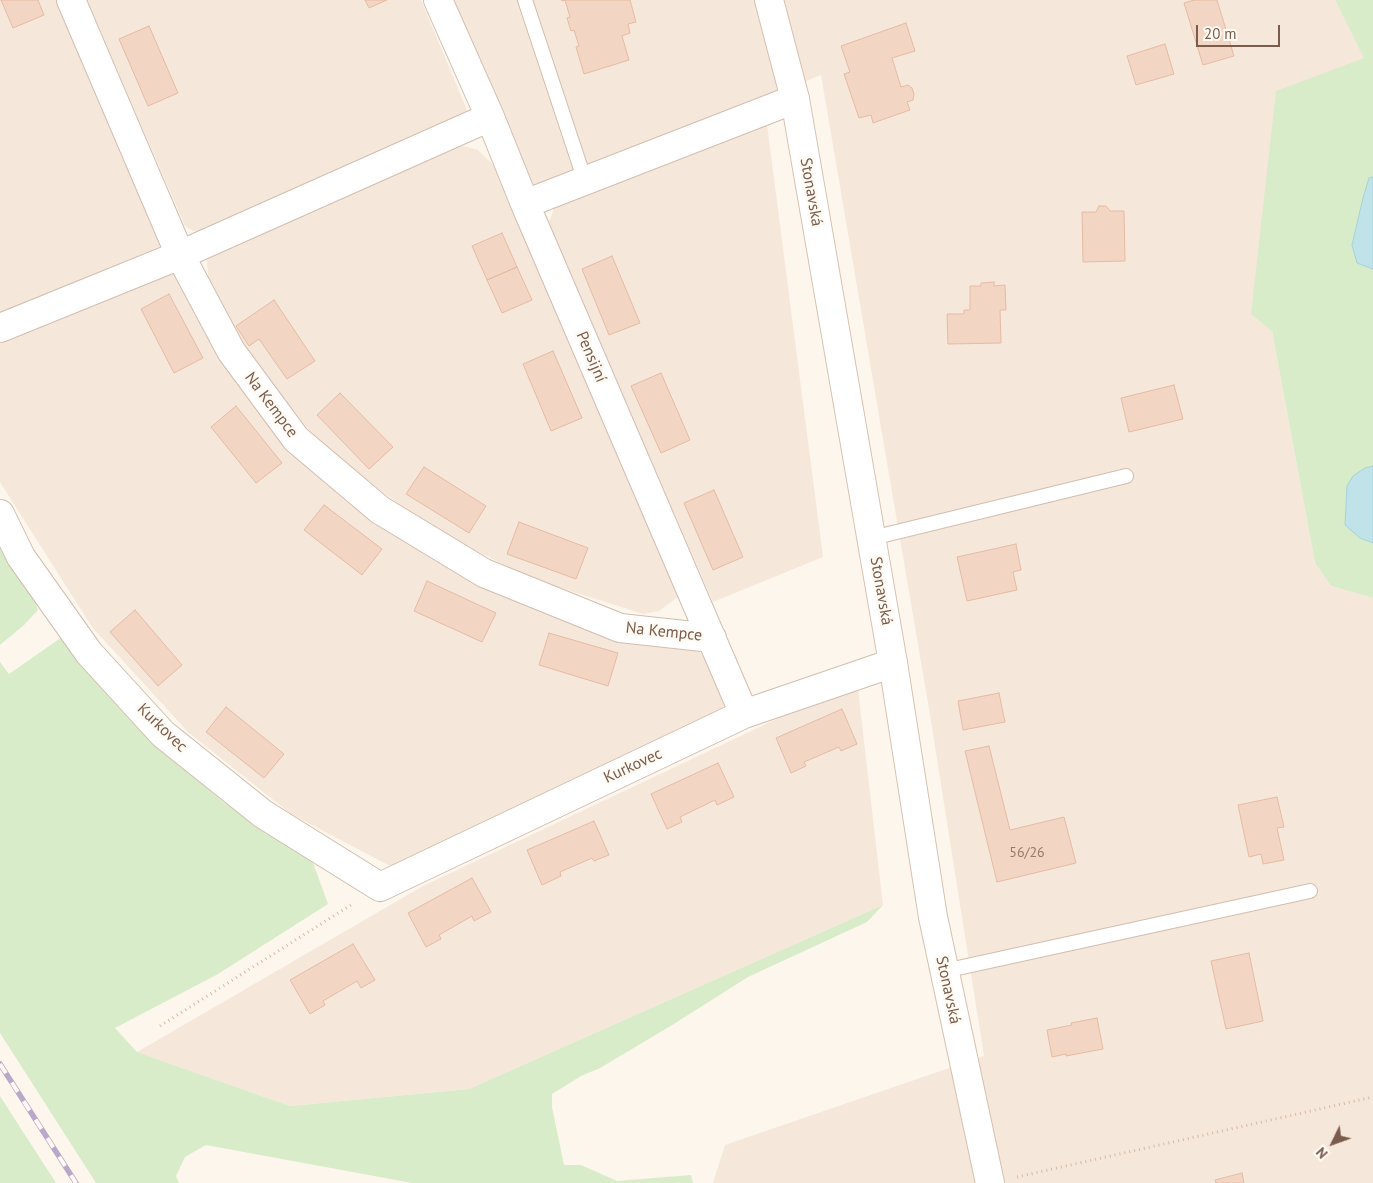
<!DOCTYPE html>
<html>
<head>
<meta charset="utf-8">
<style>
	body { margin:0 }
	#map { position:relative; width:1373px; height:1183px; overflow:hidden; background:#fdf6ec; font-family:"PT Sans",sans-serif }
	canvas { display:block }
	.north { position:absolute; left:1308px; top:1118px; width:50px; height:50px; -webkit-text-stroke:4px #fffaf3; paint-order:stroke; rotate:228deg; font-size:14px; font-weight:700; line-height:20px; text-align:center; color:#7a5c4d }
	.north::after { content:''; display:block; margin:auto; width:18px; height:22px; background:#7a5c4d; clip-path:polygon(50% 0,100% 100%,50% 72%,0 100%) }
	.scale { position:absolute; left:1196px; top:25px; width:84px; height:22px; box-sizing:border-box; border:2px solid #7a5c4d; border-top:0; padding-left:6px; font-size:15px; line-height:18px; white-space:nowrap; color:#7a5c4d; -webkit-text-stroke:4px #fffaf3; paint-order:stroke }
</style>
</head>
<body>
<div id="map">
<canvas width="1373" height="1183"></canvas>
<div class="north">N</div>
<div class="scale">20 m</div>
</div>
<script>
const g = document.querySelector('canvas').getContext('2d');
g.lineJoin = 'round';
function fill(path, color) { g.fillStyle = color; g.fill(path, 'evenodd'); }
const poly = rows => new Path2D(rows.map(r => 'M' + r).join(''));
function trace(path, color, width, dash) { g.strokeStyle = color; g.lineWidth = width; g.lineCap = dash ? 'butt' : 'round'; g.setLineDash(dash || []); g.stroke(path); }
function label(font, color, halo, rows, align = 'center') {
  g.font = font + ' "PT Sans",sans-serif'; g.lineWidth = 5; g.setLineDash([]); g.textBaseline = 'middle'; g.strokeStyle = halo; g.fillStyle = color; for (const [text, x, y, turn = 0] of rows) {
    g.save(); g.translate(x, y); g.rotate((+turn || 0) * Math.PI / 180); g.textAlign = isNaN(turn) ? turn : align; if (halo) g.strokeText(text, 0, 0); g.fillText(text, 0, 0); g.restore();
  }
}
const residential = poly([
	[0,0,58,0,161,246,0,313],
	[87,0,421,0,467,110,460,117,202,231,193,231,185,226],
	[450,0,1335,0,1365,58,1272,331,1315,563,1331,586,1373,598,1373,1183,713,1183,725,1145,984,1056,930,715,821,75,536,191],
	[766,117,823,557,713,602,548,225,555,206],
	[464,146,478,150,494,166,683,593,659,611,643,614,536,580,429,528,318,441,250,356,208,277,207,257,451,148],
	[176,272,303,456,406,543,529,602,699,652,709,658,727,697,723,708,404,867,392,867,291,814,188,732,92,627,0,482,0,338,152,274],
	[857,681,883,905,469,1089,290,1106,137,1052,423,886]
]);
const green = poly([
	[1335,0,1373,0,1373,598,1331,586,1315,563,1272,331,1251,314,1276,91,1364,58],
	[0,536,30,586,38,610,24,625,0,645],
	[62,637,119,698,134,723,155,742,223,802,290,843,312,860,328,904,218,974,115,1028,137,1052,290,1106,469,1089,883,905,867,922,748,977,669,1027,600,1068,581,1076,552,1094,552,1107,564,1165,581,1165,617,1181,691,1175,693,1183,412,1183,206,1145,185,1157,176,1176,179,1183,96,1183,0,1033,0,662,9,674],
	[0,1096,56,1183,0,1183]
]);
const water = poly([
	[1373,177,1373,269,1357,263,1352,245,1363,198,1369,178,1373,177],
	[1373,466,1373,543,1360,538,1345,525,1347,486,1353,476,1365,468,1373,466]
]);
const building = poly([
	[1,0,38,0,44,15,13,28,1,0],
	[365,0,387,0,369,8,365,0],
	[562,0,630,0,636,22,628,24,630,33,622,36,629,60,584,74,576,47,579,46,574,30,571,31,567,18,570,17,565,0,562,1,562,0],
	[1194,0,1217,0,1234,56,1203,65,1184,3,1194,0],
	[906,23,915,51,892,58,901,87,908,85,912,88,914,94,913,100,907,102,910,110,873,123,871,115,859,118,844,74,850,72,841,46,906,23],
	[149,26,178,93,148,106,119,39,149,26],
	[1165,44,1174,74,1136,85,1127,56,1165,44],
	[1099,206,1106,206,1110,211,1124,211,1125,261,1083,262,1082,212,1096,212,1099,206],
	[502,233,517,267,487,280,472,246,502,233],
	[612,256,640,323,609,335,582,269,612,256],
	[517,267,532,300,502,313,487,280,517,267],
	[994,282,994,286,1005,285,1006,310,1000,310,1001,343,948,344,947,314,964,314,964,310,970,310,970,286,981,286,981,283,994,282],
	[169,294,203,358,174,373,141,309,169,294],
	[274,300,315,361,287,379,259,339,249,346,236,326,274,300],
	[553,351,582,418,551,431,523,364,553,351],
	[661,373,690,440,661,453,631,386,661,373],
	[1174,385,1183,419,1129,432,1121,398,1174,385],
	[340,393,393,447,369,469,317,415,340,393],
	[236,406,282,463,256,483,211,427,236,406],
	[424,467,486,506,469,533,406,494,424,467],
	[714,490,743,557,713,570,684,503,714,490],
	[324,505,382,549,362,575,304,530,324,505],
	[519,522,588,548,576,579,507,554,519,522],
	[1016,544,1021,570,1013,572,1017,590,967,601,957,557,1016,544],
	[427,581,496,613,482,642,414,611,427,581],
	[135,610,182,665,158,686,110,632,135,610],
	[549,633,618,653,608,686,539,665,549,633],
	[999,693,1005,722,963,730,958,701,999,693],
	[226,707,284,754,264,778,206,732,226,707],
	[842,709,857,744,841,751,839,747,804,762,806,766,791,773,776,738,842,709],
	[989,746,1010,830,1064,817,1076,863,997,882,965,751,989,746],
	[718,763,734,797,717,805,715,800,680,817,682,822,667,829,651,794,718,763],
	[1277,797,1284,827,1277,828,1284,860,1263,864,1261,854,1249,857,1238,805,1277,797],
	[594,821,609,855,594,861,592,858,560,872,561,876,542,885,527,850,594,821],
	[472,878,491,912,474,921,472,916,439,935,441,939,426,947,408,913,472,878],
	[353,944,375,980,361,988,357,981,323,1001,325,1005,310,1014,290,980,353,944],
	[1249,953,1263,1021,1226,1029,1211,961,1249,953],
	[1097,1018,1103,1049,1066,1056,1066,1054,1052,1057,1047,1030,1072,1025,1071,1023,1097,1018],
	[1242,1173,1244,1183,1216,1183,1215,1180,1242,1173]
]);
const path = poly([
	[160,1026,354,903],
	[1017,1177,1373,1097]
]);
const service = poly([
	[525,0,585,181],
	[872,538,1126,476],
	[944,971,1310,891]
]);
const minor = poly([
	[71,0,180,255,231,351,296,439,380,510,484,573,620,628,712,638],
	[438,0,490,117,525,204,744,714],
	[525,204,795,99],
	[0,328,180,255,490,117],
	[0,514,21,557,89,653,163,734,263,814,380,887,744,714,893,663]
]);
const secondary = poly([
	[769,0,795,99,893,663,933,917,990,1183]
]);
const rail = poly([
	[0,1064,76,1183]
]);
const numberNames = [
	["56/26",1027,853]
];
const streetNames = [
	["Stonavská",811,192,80],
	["Pensijní",591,357,67],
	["Na Kempce",271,405,53],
	["Stonavská",881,591,80],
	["Na Kempce",664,632,6],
	["Kurkovec",162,728,44],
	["Kurkovec",633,766,-25],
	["Stonavská",948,990,78]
];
fill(residential, '#f5e8da');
fill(green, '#d8ecc9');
fill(water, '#bfe3e8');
trace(water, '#a5d3da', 1);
fill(building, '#f3d5c3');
trace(building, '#e6bba3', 1);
trace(service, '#d1beb0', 16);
trace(minor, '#d1beb0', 30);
trace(secondary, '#d6c0b0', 30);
trace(path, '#d9b8a5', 3, [1, 4]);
trace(service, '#fff', 14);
trace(minor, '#fff', 28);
trace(secondary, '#fff', 28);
trace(rail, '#b9a8c9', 5.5);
trace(rail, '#fffaf3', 4, [11]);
label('14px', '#987a6a', null, numberNames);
label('16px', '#7a5c4d', '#fffaf3', streetNames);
</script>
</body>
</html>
